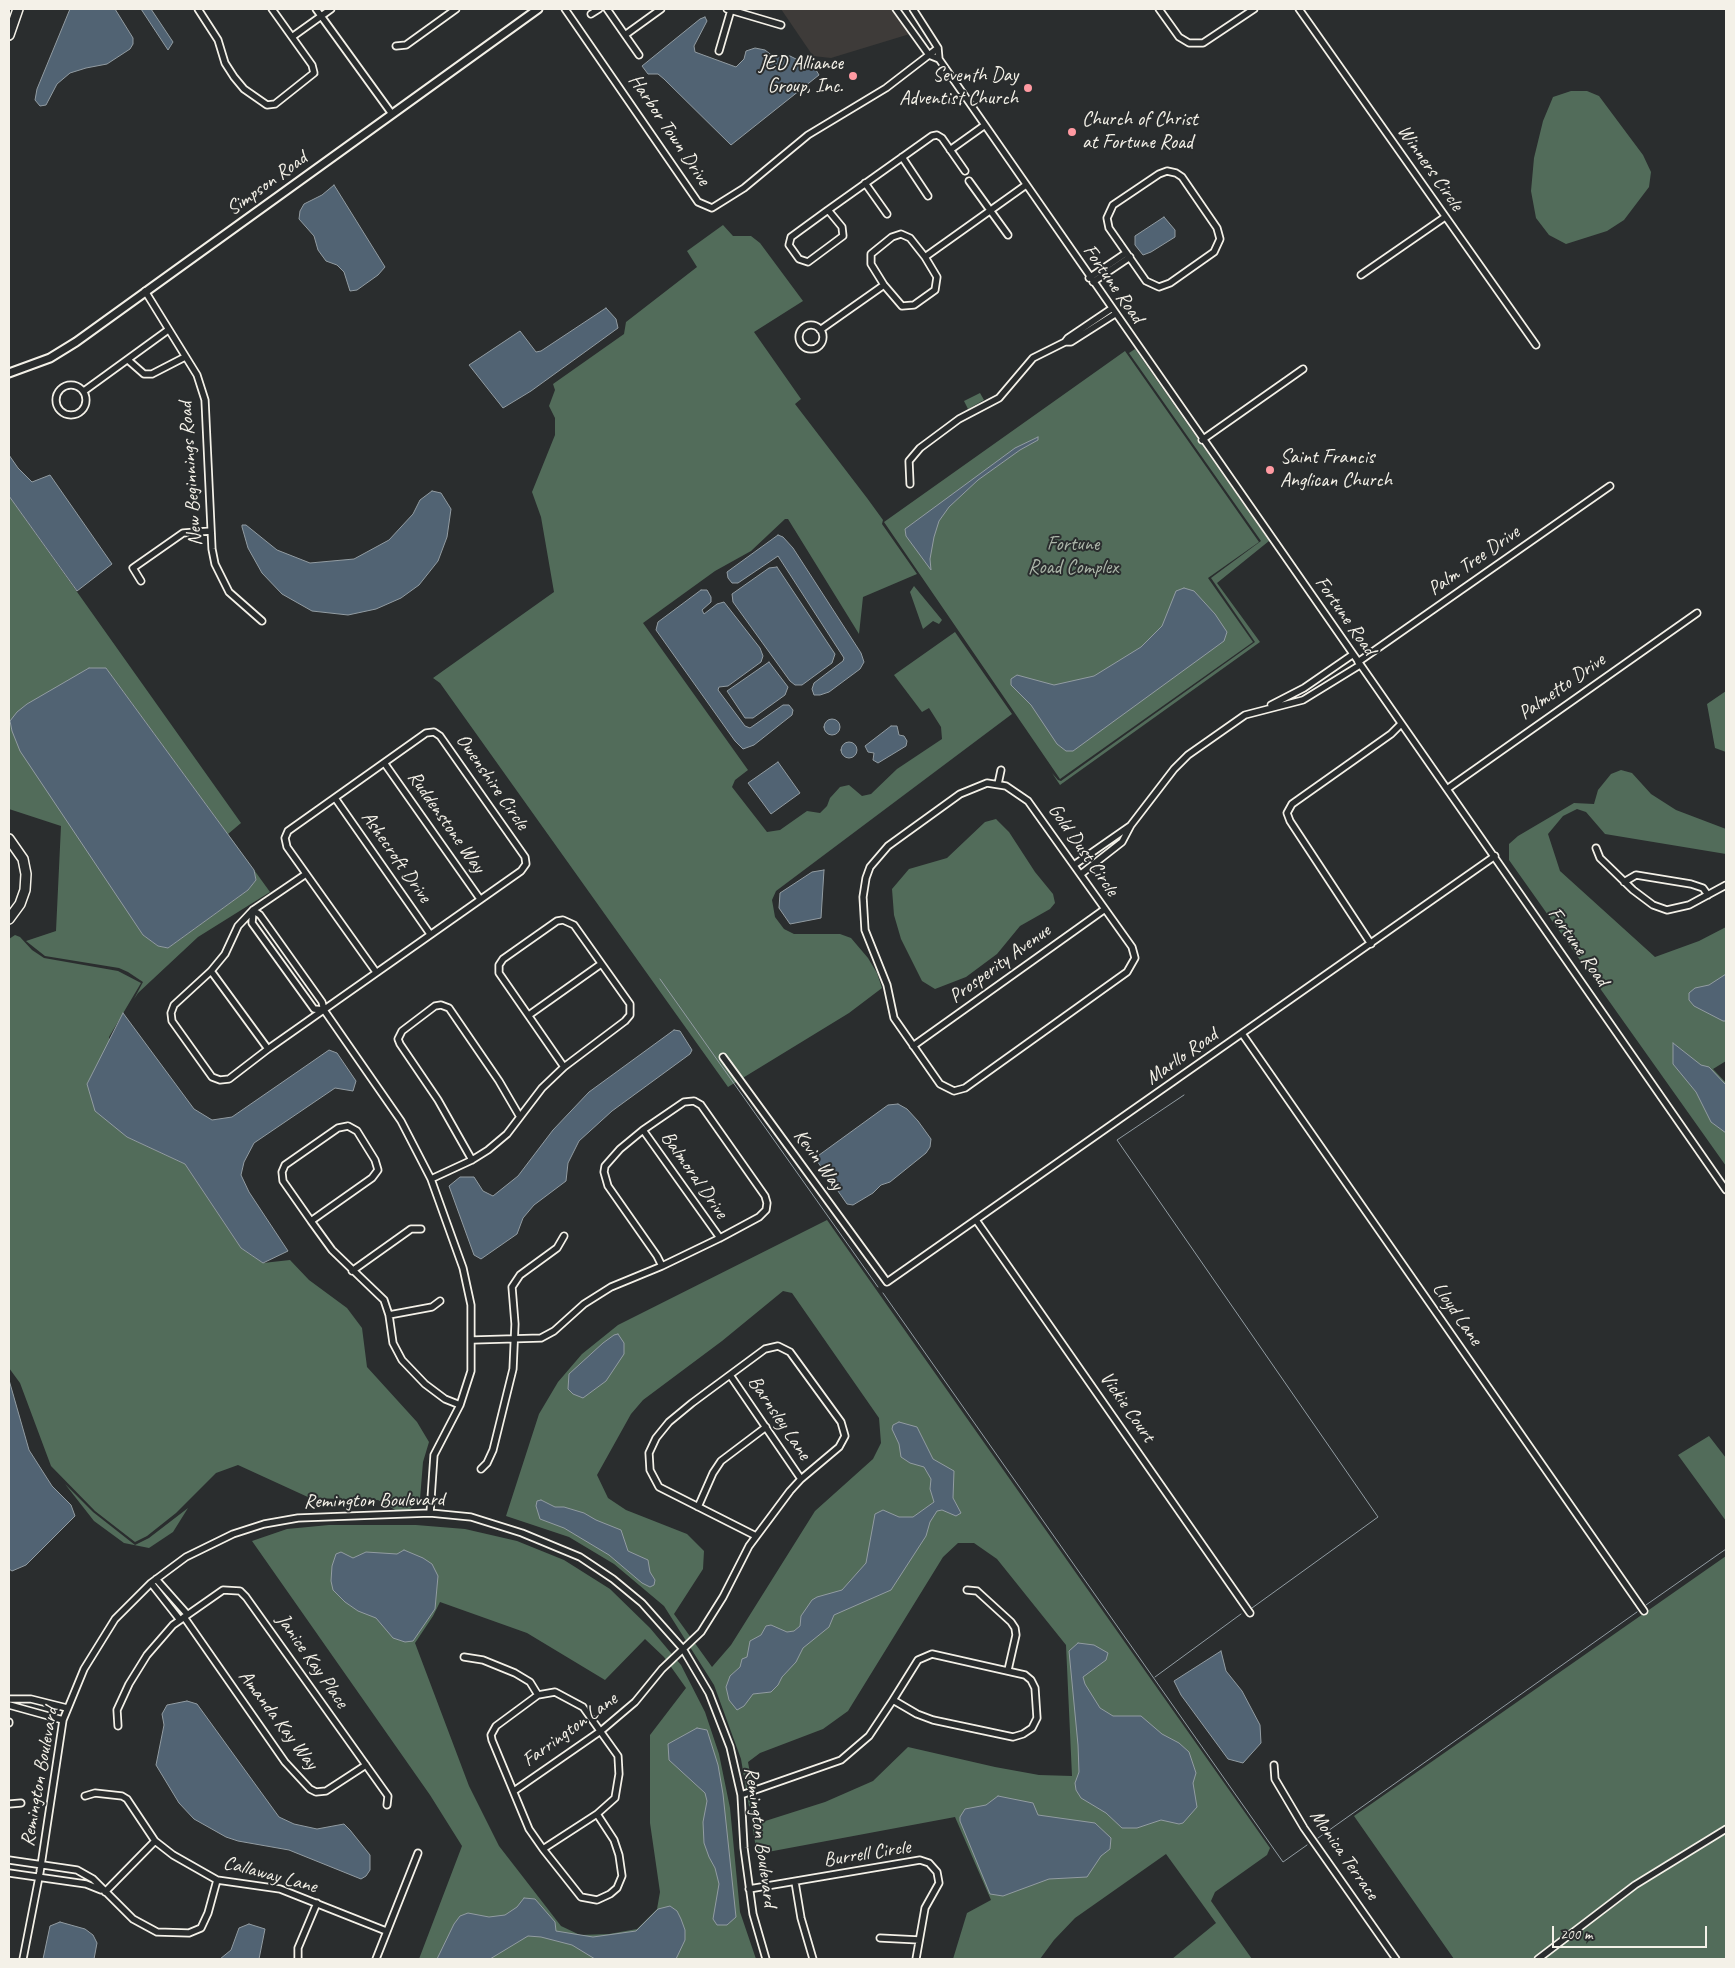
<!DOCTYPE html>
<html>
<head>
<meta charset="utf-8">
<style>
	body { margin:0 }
	#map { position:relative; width:1735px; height:1968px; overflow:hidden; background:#2a2d2e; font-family:Caveat,sans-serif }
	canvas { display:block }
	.frame { position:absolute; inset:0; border:10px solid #f4f1e8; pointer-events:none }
	.scale { position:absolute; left:1552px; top:1926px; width:155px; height:22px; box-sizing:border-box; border:2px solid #f4f1e8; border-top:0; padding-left:6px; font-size:15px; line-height:18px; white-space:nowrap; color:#f4f1e8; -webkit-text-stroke:4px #2a2d2e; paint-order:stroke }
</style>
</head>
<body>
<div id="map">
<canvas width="1735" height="1968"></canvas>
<div class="frame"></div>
<div class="scale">200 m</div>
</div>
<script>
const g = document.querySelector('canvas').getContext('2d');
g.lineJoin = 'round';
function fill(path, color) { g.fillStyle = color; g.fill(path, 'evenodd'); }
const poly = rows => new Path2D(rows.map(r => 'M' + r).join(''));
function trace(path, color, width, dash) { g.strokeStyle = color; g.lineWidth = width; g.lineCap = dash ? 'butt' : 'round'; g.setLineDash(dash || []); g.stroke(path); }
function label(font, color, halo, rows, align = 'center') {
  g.font = font + ' Caveat,sans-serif'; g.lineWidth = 4; g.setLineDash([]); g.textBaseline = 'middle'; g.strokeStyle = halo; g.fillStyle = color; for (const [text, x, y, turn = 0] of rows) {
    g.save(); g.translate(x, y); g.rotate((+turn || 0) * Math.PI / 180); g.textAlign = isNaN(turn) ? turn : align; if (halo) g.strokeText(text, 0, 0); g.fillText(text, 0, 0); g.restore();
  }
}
const built = poly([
	[781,9,896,9,913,33,831,58,813,56]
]);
const green = poly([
	[1571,91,1587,91,1599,96,1643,155,1651,172,1649,187,1624,220,1607,231,1566,244,1549,235,1536,218,1531,191,1534,158,1543,121,1553,97],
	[723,225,733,236,751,236,760,243,803,301,754,332,801,399,795,404,867,498,883,520,882,524,917,574,863,597,859,634,788,519,785,519,751,551,715,571,643,623,748,770,735,780,732,787,767,832,780,830,807,811,820,813,827,806,830,798,840,787,849,785,862,796,871,794,897,769,942,739,941,727,929,708,922,712,894,675,955,632,1012,714,776,891,772,900,775,917,784,929,794,934,840,934,851,938,868,958,877,973,882,988,849,1013,728,1087,440,683,433,678,554,592,541,517,532,492,555,435,555,418,549,406,555,390,553,384,624,334,626,322,697,267,687,251],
	[1135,349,1269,541,1217,583,1260,642,1060,785,1052,773,1058,780,1061,781,1255,642,1211,578,1261,541,1129,353],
	[1125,351,1259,542,1208,578,1253,642,1060,779,884,522],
	[980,393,984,400,968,409,964,401],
	[9,496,241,823,228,834,270,892,198,937,138,993,134,999,143,982,128,972,119,968,45,956,26,941,56,931,61,826,9,809],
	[106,668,254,870,256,880,248,890,168,948,158,946,143,935,101,871,27,704],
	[914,586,942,620,939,624,933,621,923,629,910,592],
	[1726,691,1726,752,1715,748,1707,704],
	[1621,770,1632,773,1651,794,1676,810,1726,829,1726,854,1605,834,1586,812,1577,809,1563,816,1548,834,1560,871,1655,957,1699,941,1726,927,1726,1061,1713,1069,1726,1083,1726,1166,1509,860,1509,844,1518,836,1574,803,1594,804,1598,790,1611,774],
	[996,819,1009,832,1035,872,1053,894,1055,903,1050,909,1020,926,997,954,966,977,935,989,922,981,901,939,894,915,892,889,909,869,947,858,985,822],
	[15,935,20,937,32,950,44,958,118,971,141,983,109,1037,127,1137,185,1164,241,1248,263,1263,290,1260,309,1280,347,1308,362,1328,367,1367,417,1422,429,1442,423,1462,420,1499,404,1515,378,1500,310,1498,238,1465,216,1473,176,1513,147,1536,135,1542,95,1511,51,1466,20,1383,9,1368,9,939],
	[827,1220,1270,1848,1267,1855,1215,1892,1211,1901,1252,1959,1172,1959,1216,1923,1166,1854,1075,1918,1054,1940,1040,1959,953,1959,967,1913,991,1900,955,1817,757,1854,741,1759,714,1685,664,1606,614,1564,569,1537,506,1516,539,1414,558,1382,582,1354,618,1325],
	[783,1291,792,1293,879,1418,881,1443,873,1459,815,1511,731,1645,712,1667,674,1614,703,1569,704,1551,687,1534,626,1510,608,1498,597,1475,631,1414,643,1400,722,1341],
	[958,1543,974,1543,997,1559,1066,1645,1072,1776,1039,1775,995,1767,908,1747,873,1781,825,1802,759,1823,748,1762,760,1753,823,1729,848,1711,943,1557],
	[1709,1436,1726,1458,1726,1521,1678,1455],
	[65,1484,93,1512,135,1545,149,1538,188,1508,173,1532,149,1548,124,1543,94,1521],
	[329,1525,416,1525,465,1529,517,1541,564,1560,610,1589,650,1628,681,1665,705,1712,719,1754,730,1808,740,1912,756,1959,419,1959,462,1846,430,1795,252,1541,287,1529],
	[440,1602,527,1633,605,1680,645,1639,664,1657,686,1688,650,1735,650,1823,660,1892,657,1909,637,1929,609,1934,580,1935,561,1926,499,1846,469,1786,415,1643,433,1616],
	[1726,1556,1726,1826,1634,1883,1533,1959,1454,1959,1354,1816],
	[1726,1832,1726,1959,1542,1959,1637,1888]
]);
const water = poly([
	[70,9,115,9,133,38,133,44,130,49,107,64,86,68,70,73,57,84,46,105,40,106,35,100,37,89,70,9],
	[141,9,151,9,173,42,168,50,141,9],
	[705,17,707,21,694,46,695,52,736,67,744,59,746,51,755,48,765,50,774,57,790,56,798,60,801,65,816,70,819,75,731,145,664,79,658,74,648,74,642,66,700,19,705,17],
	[334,185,385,267,378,275,357,290,350,291,344,272,337,265,326,261,318,250,314,236,299,219,300,211,304,204,322,195,334,185],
	[1164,217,1175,230,1175,237,1151,252,1143,255,1135,245,1135,236,1164,217],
	[606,308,616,319,618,328,531,391,503,408,469,365,520,331,536,352,541,351,606,308],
	[1038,437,1038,440,1020,450,978,480,949,507,939,521,934,537,930,559,931,570,906,536,905,529,1015,448,1038,437],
	[9,455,18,468,32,482,50,475,112,564,77,591,9,496,9,455],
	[432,491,441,493,451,509,447,537,438,561,419,585,401,598,376,609,348,615,312,611,282,594,262,573,248,548,242,527,242,525,246,525,277,550,310,563,354,559,389,540,413,514,420,500,432,491],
	[778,535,783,537,793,548,861,653,864,662,860,669,829,692,820,695,814,695,812,689,814,683,843,661,844,658,778,556,738,583,732,583,728,578,727,572,778,535],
	[777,567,835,654,832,663,802,685,795,685,790,681,733,602,732,594,769,568,777,567],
	[1184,588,1194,591,1215,614,1227,632,1224,641,1073,751,1066,751,1057,744,1031,705,1011,685,1011,679,1017,675,1054,685,1094,676,1141,647,1162,626,1176,591,1184,588],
	[701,590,707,590,711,597,711,602,702,610,704,614,717,604,724,602,760,648,763,656,761,662,728,686,719,687,718,690,745,726,750,728,783,705,789,705,793,710,792,715,754,745,743,749,735,741,656,630,658,622,701,590],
	[769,662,788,687,785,695,753,718,745,718,727,691,769,662],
	[89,668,106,668,254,870,256,880,248,890,168,948,158,946,143,935,20,751,12,731,10,721,17,712,27,704,89,668],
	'824 727a8 8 0 1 1 16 0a8 8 0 1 1-16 0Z',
	[891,726,897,726,899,735,904,736,907,741,906,746,878,763,873,760,874,753,868,752,865,746,891,726],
	'841 750a8 8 0 1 1 16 0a8 8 0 1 1-16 0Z',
	[778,762,800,793,771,814,748,783,778,762],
	[824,870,821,918,790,924,779,908,780,893,812,872,824,870],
	[1726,974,1726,1021,1723,1021,1694,1006,1689,1000,1689,993,1695,988,1709,985,1726,974],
	[123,1013,194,1109,212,1120,232,1117,329,1050,337,1053,356,1081,353,1091,335,1088,254,1143,244,1162,241,1175,249,1192,288,1251,263,1263,241,1248,185,1164,127,1137,95,1111,87,1084,123,1013],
	[674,1030,680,1031,692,1050,690,1054,612,1111,579,1141,568,1163,566,1181,534,1205,523,1218,517,1234,481,1259,474,1255,449,1186,460,1177,474,1177,483,1191,493,1196,518,1176,553,1130,589,1092,674,1030],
	[1673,1043,1701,1065,1709,1067,1726,1085,1726,1133,1711,1122,1696,1092,1673,1064,1673,1043],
	[898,1104,907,1109,918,1121,931,1139,930,1147,926,1153,890,1182,881,1185,873,1193,853,1205,847,1204,815,1158,888,1105,898,1104],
	[618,1334,624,1343,624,1354,606,1381,583,1398,573,1394,568,1389,569,1374,603,1343,614,1335,618,1334],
	[9,1380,29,1450,52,1486,71,1505,75,1516,26,1565,12,1571,9,1569,9,1380],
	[899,1422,917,1427,933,1459,954,1471,953,1498,961,1513,956,1516,942,1510,937,1511,930,1522,926,1536,891,1590,834,1615,829,1627,803,1648,796,1662,782,1677,778,1685,771,1692,753,1694,744,1706,737,1710,729,1700,726,1687,730,1676,740,1667,742,1659,747,1657,750,1641,761,1635,766,1626,771,1625,787,1632,794,1631,800,1626,801,1616,812,1600,817,1597,842,1590,866,1563,875,1514,883,1510,899,1517,913,1517,934,1502,930,1489,931,1479,924,1467,910,1463,901,1457,899,1444,892,1429,893,1425,899,1422],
	[541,1500,555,1507,564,1507,584,1513,596,1520,621,1530,628,1551,648,1560,650,1572,655,1580,654,1585,650,1587,642,1583,609,1555,564,1528,540,1519,536,1506,537,1501,541,1500],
	[404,1550,423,1558,432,1564,438,1576,435,1609,413,1641,405,1642,393,1638,376,1618,358,1611,345,1602,333,1590,331,1581,332,1566,336,1554,341,1552,353,1558,366,1552,397,1554,404,1550],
	[1078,1643,1094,1645,1108,1653,1106,1660,1083,1677,1085,1684,1100,1708,1113,1716,1141,1716,1162,1734,1179,1743,1189,1752,1196,1773,1193,1783,1197,1807,1183,1823,1179,1824,1161,1820,1137,1828,1122,1828,1106,1813,1081,1798,1076,1790,1075,1783,1079,1772,1078,1745,1069,1651,1078,1643],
	[1221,1651,1226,1671,1242,1691,1260,1725,1261,1743,1243,1763,1228,1759,1181,1695,1174,1681,1221,1651],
	[187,1701,197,1704,279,1817,294,1824,317,1829,344,1824,350,1830,370,1855,370,1870,366,1876,361,1879,289,1850,238,1841,226,1837,194,1819,179,1803,156,1765,164,1725,162,1714,167,1705,187,1701],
	[697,1728,707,1730,718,1765,723,1794,736,1917,727,1925,717,1925,713,1919,719,1884,715,1868,709,1857,704,1843,703,1822,707,1801,705,1793,669,1760,668,1744,697,1728],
	[998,1796,1033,1803,1038,1815,1095,1823,1111,1838,1110,1849,1101,1856,1087,1877,1049,1879,1003,1896,990,1894,960,1821,960,1817,965,1809,986,1805,998,1796],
	[524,1898,535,1899,555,1922,556,1931,593,1937,636,1931,658,1909,670,1906,677,1911,681,1919,685,1930,685,1940,676,1959,595,1959,572,1945,541,1937,528,1936,490,1959,437,1959,454,1924,460,1916,468,1913,489,1917,505,1915,517,1907,524,1898],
	[60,1922,85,1929,93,1935,97,1943,94,1959,43,1959,50,1926,60,1922],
	[249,1924,265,1929,259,1959,220,1959,231,1950,239,1928,249,1924]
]);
const stream = poly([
	[660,979,878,1287],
	[1184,1095,1117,1140,1378,1517,1252,1608],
	[883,1293,1283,1862,1307,1845],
	[1646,1605,1726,1549],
	[1155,1677,1241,1614],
	[1318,1838,1637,1612]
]);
const minor = poly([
	[198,9,218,40,225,63,234,77,244,89,267,105,275,104,314,73,312,65,272,9],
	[316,9,392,114],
	[565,9,698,202,712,208,744,188,808,135,886,88,938,48],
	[607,9,625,35,661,9],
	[727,9,781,25],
	[896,9,929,55,939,59],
	[913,9,938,48,939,59,1726,1190],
	[1159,9,1179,37,1189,43,1203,43,1254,9],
	[1299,9,1536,345],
	[591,14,599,9],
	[625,35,639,55],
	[292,37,331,9],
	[396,46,406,45,456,9],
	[719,51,731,10],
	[950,150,985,125],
	[902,157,928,196],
	[1167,171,1176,173,1182,177,1217,228,1220,239,1214,252,1170,283,1159,287,1146,281,1109,228,1107,218,1113,205,1159,174,1167,171],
	[969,181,1008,235],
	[865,183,887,214],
	[828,210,932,136,937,135,942,138,965,171],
	[828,210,842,227,843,236,808,262,799,259,789,245,791,237,828,210],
	[925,257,910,238,901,234,892,237,871,254,871,264,884,285,902,306,914,305,935,290,937,277,925,257,1026,185],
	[1361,275,1445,217],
	[1089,278,1126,253],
	[1093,282,1130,257],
	[145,291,197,375,205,400,212,549,215,564,229,592,262,621],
	'799 337a12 12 0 1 1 24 0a12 12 0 1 1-24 0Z',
	[820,330,884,285],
	[1065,342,1068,338,1111,309],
	[128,360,144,374,152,374,185,357],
	'56 400a15 15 0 1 1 30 0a15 15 0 1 1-30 0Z',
	[84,391,168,330],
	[1202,440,1303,369],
	[910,484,909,461,920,448,959,419,999,398,1033,358,1065,342,1071,342,1115,314],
	[141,581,133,568,183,533,211,531],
	[1358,662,1610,486],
	[1271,705,1304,688,1352,655],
	[385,764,480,899],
	[987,783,1006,786,1028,801,1132,947,1135,958,1127,972,965,1088,954,1091,940,1084,894,1018,887,985,865,930,863,897,866,878,870,867,888,846,960,794,987,783],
	[998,784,1001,770],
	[1447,789,1697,613],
	[335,798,430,934],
	[1596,848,1600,858,1633,890,1653,905,1667,910,1689,905,1726,885],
	[1074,865,1130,826],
	[306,874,253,910,238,926,225,954,211,971,174,1005,171,1013,172,1021,212,1077,220,1080,229,1079,268,1049,521,871,526,864,525,857,440,736,434,732,426,733,288,831,285,838,287,847,376,972],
	[1081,874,1122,842,1131,825,1174,769,1188,755,1245,715,1303,700,1360,665],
	[1624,882,1636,875,1691,884,1703,888,1708,895],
	[253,910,260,915,322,1002,324,1010,401,1121,431,1179,463,1268,471,1305,471,1371,460,1405,434,1455,430,1513],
	[253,910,252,923,314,1009,324,1010],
	[1371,944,1290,821,1287,813,1292,804,1391,734,1401,724],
	[211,971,268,1049],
	[529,1015,601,964],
	[1243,1035,1644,1611],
	[913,1046,1105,909],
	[723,1057,887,1282,1495,856],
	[348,1126,357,1131,375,1160,378,1170,372,1178,311,1221,283,1181,282,1172,285,1165,338,1128,348,1126],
	[643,1130,720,1238],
	[472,1160,438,1100,400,1044,398,1039,402,1031,435,1006,441,1005,449,1008,499,1081,520,1117],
	[431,1179,472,1160,488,1150,507,1134,542,1088,564,1067,625,1021,630,1015,630,1004,574,925,563,920,557,921,503,959,499,965,499,973,564,1067],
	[976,1220,1250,1613],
	[311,1221,332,1250,384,1300,389,1315,393,1343,402,1360,425,1384,445,1399,460,1405],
	[352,1271,411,1229,421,1229],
	[389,1315,432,1307,440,1301],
	[473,1340,541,1338,554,1331,584,1304,611,1287,662,1266,720,1238,759,1217,766,1210,767,1203,765,1196,701,1105,694,1101,684,1102,643,1130,620,1149,605,1166,604,1172,608,1186,657,1256,662,1266],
	[730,1375,801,1479],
	[481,1469,487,1463,493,1450,513,1369,515,1324,512,1287,520,1275,557,1248,564,1236],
	[698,1507,713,1473,721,1461,766,1427],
	[156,1579,187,1614],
	[151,1583,180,1620],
	[967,1590,977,1591,1011,1622,1015,1628,1016,1635,1008,1670],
	[184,1617,285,1762,310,1789,316,1792,326,1791,366,1765],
	[464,1657,483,1660,515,1673,530,1682,538,1695],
	[9,1699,31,1699,67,1708],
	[9,1705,63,1720],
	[9,1722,9,1723],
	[118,1726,117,1710,129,1684,147,1655,173,1625,223,1590,240,1591,246,1597,388,1796,387,1805],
	[1274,1765,1275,1779,1304,1828,1396,1959],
	[514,1791,602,1730,635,1702,662,1669,701,1632,723,1597,749,1546,790,1491,801,1479,839,1447,845,1436,841,1422,790,1352,778,1346,765,1349,692,1403,669,1422,656,1438,649,1453,650,1470,659,1487,756,1536],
	[741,1795,841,1760,869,1736,893,1700,917,1714,933,1720,1013,1737,1023,1734,1032,1728,1037,1718,1035,1688,1031,1680,1025,1675,932,1654,918,1660,893,1700],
	[85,1796,95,1793,122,1796,127,1799,155,1841,173,1855,217,1880,280,1889,386,1931],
	[9,1804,21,1803],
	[543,1849,597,1814,615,1798,619,1774,618,1756,583,1707,555,1692,538,1695,496,1726,491,1735,492,1740,529,1829,543,1849,581,1897,597,1900,610,1894,617,1888,622,1876,619,1855,614,1840,597,1814],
	[9,1860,77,1870,93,1879,133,1919,157,1932,189,1933,201,1928,208,1913,217,1880],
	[9,1873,86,1884,101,1890],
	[795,1882,801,1918,813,1959],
	[749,1889,920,1860,929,1863,937,1872,939,1883,925,1908,916,1959],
	[105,1892,155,1841],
	[880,1938,919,1940],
	[23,1959,40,1872,63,1720,84,1669,115,1619,151,1583,186,1557,233,1534,264,1524,298,1518,430,1513,471,1517,522,1533,580,1557,613,1579,642,1603,683,1649,709,1693,730,1747,741,1795,744,1848,753,1914,766,1959],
	[298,1959,298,1948,317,1903],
	[376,1959,418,1853],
	[1538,1959,1635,1885,1726,1829]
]);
const major = poly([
	[9,373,50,358,76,342,538,9]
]);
const highway = poly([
	[9,35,18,9],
	[9,839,23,859,26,874,25,890,20,904,9,919]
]);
const markers = [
	[853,76,5,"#ff9aa2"],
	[1028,88,5,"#ff9aa2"],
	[1072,132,5,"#ff9aa2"],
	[1270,470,5,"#ff9aa2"]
];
const poiNames = [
	["JED Alliance",843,64],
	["Group, Inc.",843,87],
	["Seventh Day",1018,76],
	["Adventist Church",1018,99],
	["Church of Christ",1082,120,"left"],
	["at Fortune Road",1082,143,"left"],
	["Saint Francis",1280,458,"left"],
	["Anglican Church",1280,481,"left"]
];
const streetNames = [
	["Harbor Town Drive",669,130,56],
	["Winners Circle",1430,168,55],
	["Simpson Road",267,184,-36],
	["Fortune Road",1113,284,55],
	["New Beginnings Road",191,474,-94],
	["Palm Tree Drive",1474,561,-35],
	["Fortune Road",1345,616,55],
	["Palmetto Drive",1562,687,-35],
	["Owenshire Circle",492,782,55],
	["Ruddenstone Way",446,822,55],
	["Gold Dust Circle",1083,850,55],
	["Ashecroft Drive",396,857,55],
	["Fortune Road",1578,947,55],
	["Prosperity Avenue",1000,964,-36],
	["Marllo Road",1182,1057,-35],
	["Kevin Way",818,1160,54],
	["Balmoral Drive",694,1175,55],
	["Lloyd Lane",1457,1314,55],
	["Vickie Court",1127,1407,55],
	["Barnsley Lane",779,1418,56],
	["Remington Boulevard",374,1501,-1],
	["Janice Kay Place",312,1661,55],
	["Amanda Kay Way",278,1720,53],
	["Farrington Lane",570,1730,-36],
	["Remington Boulevard",40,1777,-80],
	["Remington Boulevard",760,1837,82],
	["Burrell Circle",867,1854,-9],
	["Monica Terrace",1344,1855,55],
	["Callaway Lane",270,1875,15]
];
const parkNames = [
	["Fortune",1073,545],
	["Road Complex",1073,568]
];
fill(built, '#3e3b39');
fill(green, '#526c5a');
fill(water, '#516373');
trace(water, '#929ca2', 1);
trace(stream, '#929ca2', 1);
trace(minor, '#f4f1e8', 9);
trace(major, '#f4f1e8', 11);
trace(highway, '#f4f1e8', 12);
trace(minor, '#2a2d2e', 5.5);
trace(major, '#2a2d2e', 7);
trace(highway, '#2a2d2e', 9);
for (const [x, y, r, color] of markers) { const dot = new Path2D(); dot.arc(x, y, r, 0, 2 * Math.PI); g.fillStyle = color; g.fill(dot); trace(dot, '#2a2d2e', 2); }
label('20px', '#f4f1e8', '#2a2d2e', poiNames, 'right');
label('20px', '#f4f1e8', '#2a2d2e', streetNames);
label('20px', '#abb5a8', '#2a2d2e', parkNames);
</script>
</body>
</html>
